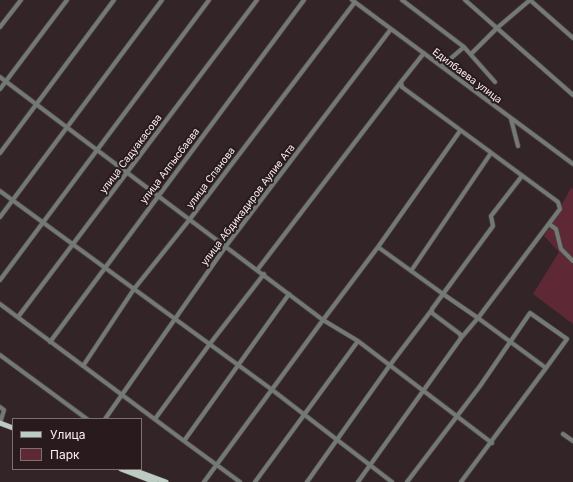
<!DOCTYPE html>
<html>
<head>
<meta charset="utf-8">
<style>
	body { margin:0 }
	#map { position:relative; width:573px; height:482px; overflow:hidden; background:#332427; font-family:Inter,sans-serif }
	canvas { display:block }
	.legend { position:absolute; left:12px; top:418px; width:130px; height:52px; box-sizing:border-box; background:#291b1d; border:1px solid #7d7072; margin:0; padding:5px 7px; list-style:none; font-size:12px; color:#fbf0f1 }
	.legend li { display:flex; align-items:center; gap:8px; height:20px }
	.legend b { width:20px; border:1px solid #7d7072 }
</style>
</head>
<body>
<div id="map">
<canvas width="573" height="482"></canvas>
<ul class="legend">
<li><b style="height:5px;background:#bdccc2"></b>Улица</li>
<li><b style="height:11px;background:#5e2835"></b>Парк</li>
</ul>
</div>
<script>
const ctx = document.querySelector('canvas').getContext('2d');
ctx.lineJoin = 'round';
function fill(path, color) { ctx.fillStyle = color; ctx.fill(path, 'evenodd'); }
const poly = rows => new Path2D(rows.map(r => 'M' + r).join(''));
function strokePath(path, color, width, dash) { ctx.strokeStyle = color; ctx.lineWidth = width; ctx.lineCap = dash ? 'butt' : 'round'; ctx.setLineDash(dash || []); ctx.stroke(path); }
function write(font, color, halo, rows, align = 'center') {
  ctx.font = font + ' Inter,sans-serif'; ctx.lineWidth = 4; ctx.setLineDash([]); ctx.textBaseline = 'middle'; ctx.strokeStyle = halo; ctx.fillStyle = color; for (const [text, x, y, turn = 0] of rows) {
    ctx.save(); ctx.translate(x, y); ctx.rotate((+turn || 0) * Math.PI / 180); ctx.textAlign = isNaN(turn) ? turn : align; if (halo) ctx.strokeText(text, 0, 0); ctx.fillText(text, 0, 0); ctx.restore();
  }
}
fill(poly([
	[571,188,573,189,573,324,533,294,559,252,544,236]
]), '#5e2835');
const minor = poly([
	[352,0,573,164],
	[402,0,464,47,495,82],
	[465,0,573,95],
	[530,0,573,38],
	[0,27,21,0],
	[471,54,497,28,530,0],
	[442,66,464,47],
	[0,77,323,320,378,247,460,131],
	[0,89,67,0],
	[511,119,518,146],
	[0,153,114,0],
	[0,191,271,389,392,482],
	[0,217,162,0],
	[549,224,556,229,561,249,573,261],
	[378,247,443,294,493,226,491,216,522,176],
	[258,269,401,82],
	[411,271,491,153],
	[0,280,209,0],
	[0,304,184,441],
	[18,317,257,0],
	[50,342,304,0],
	[0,355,87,419],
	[83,366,134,289,190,219,355,2],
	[0,407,4,410,1,420],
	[105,419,226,246,391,29],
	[155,419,209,345,264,274],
	[563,434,573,441],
	[204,482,323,320,358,341,492,443],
	[240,482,184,441,289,294],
	[255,482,358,341],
	[307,482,390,365,431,311],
	[358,482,461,338,460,334,432,313,432,309,443,294,478,318,560,209,558,202,402,87,401,82,424,53],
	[407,482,480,386,530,313,567,339,546,368],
	[461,482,546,368,478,318,461,338]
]);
const major = poly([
	[0,423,13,428],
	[121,469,155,482],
	[131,469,166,482]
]);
strokePath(minor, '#4f4143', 5.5);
strokePath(major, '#4f4143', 6);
strokePath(minor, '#737a75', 4);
strokePath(major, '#bdccc2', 5);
write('10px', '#fbf0f1', '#291b1d', [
	["Едилбаева улица",467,76,37],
	["улица Садуакасова",131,154,-53],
	["улица Алпысбаева",170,166,-53],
	["улица Спанова",211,178,-53],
	["улица Абдикадиров Аулие Ата",248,205,-53]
]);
</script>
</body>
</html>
